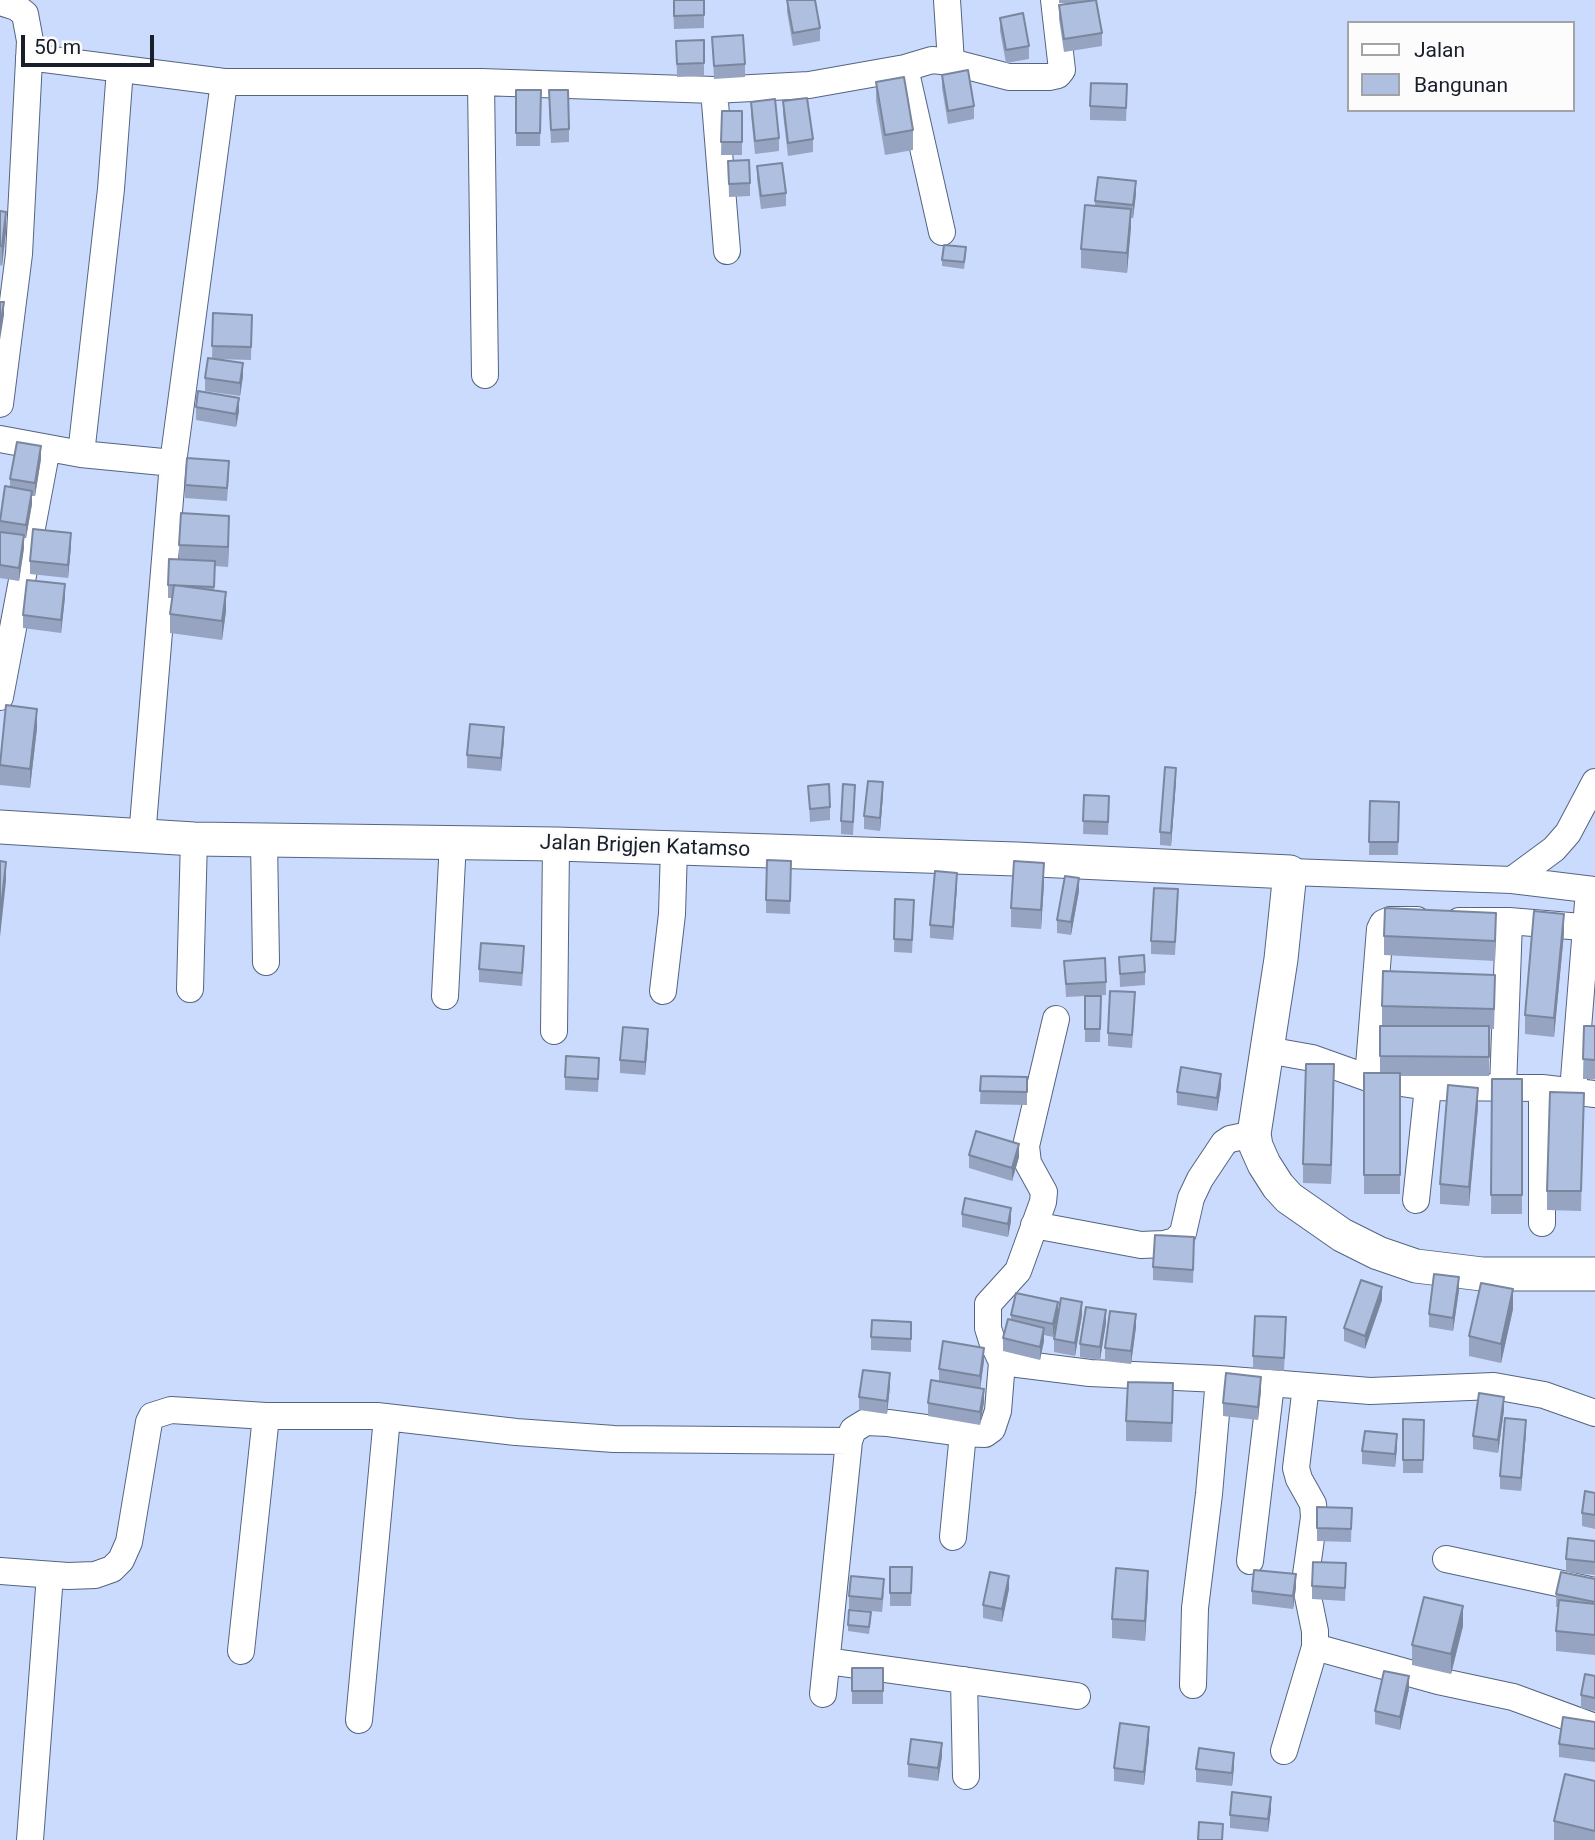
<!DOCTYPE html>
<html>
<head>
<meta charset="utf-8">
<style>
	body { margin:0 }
	#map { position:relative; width:1595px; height:1840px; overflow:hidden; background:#cadbfd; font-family:Roboto,sans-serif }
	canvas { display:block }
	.legend { position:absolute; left:1347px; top:21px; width:228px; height:91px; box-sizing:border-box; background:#fcfcfc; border:2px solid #a1a3a8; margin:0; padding:9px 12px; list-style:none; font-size:21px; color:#181e2a }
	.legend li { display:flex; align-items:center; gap:14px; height:35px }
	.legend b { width:35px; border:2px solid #a1a3a8 }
	.scale { position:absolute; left:21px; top:35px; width:133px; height:32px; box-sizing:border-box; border:4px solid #181e2a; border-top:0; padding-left:9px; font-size:21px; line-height:24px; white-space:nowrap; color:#181e2a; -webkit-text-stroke:5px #fcfcfc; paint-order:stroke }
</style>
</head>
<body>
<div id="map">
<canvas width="1595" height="1840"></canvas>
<ul class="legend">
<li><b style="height:9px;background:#fff"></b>Jalan</li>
<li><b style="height:19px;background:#afbfe0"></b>Bangunan</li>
</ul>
<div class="scale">50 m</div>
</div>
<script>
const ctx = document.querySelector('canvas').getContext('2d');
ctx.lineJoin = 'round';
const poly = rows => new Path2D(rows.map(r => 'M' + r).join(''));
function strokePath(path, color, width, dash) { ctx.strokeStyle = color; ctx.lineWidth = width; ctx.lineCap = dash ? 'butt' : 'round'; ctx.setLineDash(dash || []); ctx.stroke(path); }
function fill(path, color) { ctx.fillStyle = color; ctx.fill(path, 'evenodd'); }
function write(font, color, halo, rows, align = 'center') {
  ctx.font = font + ' Roboto,sans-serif'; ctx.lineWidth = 5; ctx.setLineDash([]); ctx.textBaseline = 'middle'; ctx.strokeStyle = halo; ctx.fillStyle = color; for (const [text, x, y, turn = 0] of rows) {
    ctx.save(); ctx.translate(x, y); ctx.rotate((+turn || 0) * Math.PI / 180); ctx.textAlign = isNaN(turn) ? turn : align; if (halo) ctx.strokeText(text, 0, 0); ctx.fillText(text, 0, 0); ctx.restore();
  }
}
const minor = poly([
	[947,0,951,62],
	[0,2,16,7,25,14,30,41,19,254,0,404],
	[29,57,224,82],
	[905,68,942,232],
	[481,82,485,375],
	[714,90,727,251],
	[0,439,81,454,173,463],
	[81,454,111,189,120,69],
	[0,697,47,448],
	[142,837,173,463,224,82,481,82,714,90,809,85,905,68,932,60,951,62,1009,77,1049,77,1058,75,1062,70,1054,0],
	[264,841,266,962],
	[1290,872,1512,880,1554,849,1568,833,1595,782],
	[1512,880,1595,890],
	[1459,921,1509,921,1595,928],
	[190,989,194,839],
	[663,991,672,914,674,848],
	[445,996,453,841],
	[1056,1019,1026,1146,1028,1163,1044,1192,1043,1202,1018,1271,988,1304,988,1328,992,1341,1002,1362,1090,1373,1219,1379,1370,1391,1494,1386,1544,1395,1595,1413],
	[554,1031,556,844],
	[1267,1050,1312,1058,1368,1078,1428,1087,1542,1088,1595,1094],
	[1368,1078,1380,929,1383,923,1390,920,1417,920],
	[1503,1088,1509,921],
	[1542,1088,1542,1223],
	[1573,1091,1589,890],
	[1416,1200,1428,1087],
	[1034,1225,1141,1245,1164,1244,1175,1241,1183,1233,1191,1198,1200,1179,1224,1143,1230,1139,1254,1134],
	[1306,1386,1296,1468,1299,1479,1313,1504,1314,1517,1305,1582,1315,1631,1315,1647,1438,1681,1513,1697,1595,1727],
	[953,1537,963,1433,985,1434,992,1429,998,1411,1002,1362],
	[1446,1559,1595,1591],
	[1250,1561,1271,1384],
	[0,1571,68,1576,95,1575,112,1569,121,1560,129,1542,149,1422,152,1416,171,1410,266,1416,377,1416,516,1432,614,1439,849,1441],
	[241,1651,266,1416],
	[827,1661,1077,1696],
	[964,1680,966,1776],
	[1193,1685,1195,1608,1209,1494,1219,1379],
	[823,1694,849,1441,853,1430,866,1422,888,1423,963,1433],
	[359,1720,387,1417],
	[1284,1751,1315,1647],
	[30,1840,50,1575]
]);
const major = poly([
	[0,827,194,839,556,844,1016,859,1290,872,1281,959,1254,1134,1256,1146,1264,1164,1278,1186,1289,1198,1342,1235,1378,1253,1416,1266,1482,1274,1595,1274]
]);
strokePath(minor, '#556481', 28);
strokePath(major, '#556481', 35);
strokePath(minor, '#fff', 26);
strokePath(major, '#fff', 33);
fill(poly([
	[673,0,704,0,704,28,674,29],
	[787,0,820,28,820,41,793,46,787,12],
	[1059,0,1096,0,1102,33,1102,46,1064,52,1059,19,1059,5,1074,3,1059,3],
	[1000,18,1029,46,1029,59,1006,63,1000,31],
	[712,37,745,64,745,77,714,79],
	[704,40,704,76,677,77,676,41],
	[942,75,974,106,974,119,948,124,942,88],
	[876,82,913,130,913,150,885,155,876,101],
	[516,90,541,90,540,146,516,146],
	[1127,97,1126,121,1090,120,1090,106],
	[783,101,813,139,813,152,788,156,783,114],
	[751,102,779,138,779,151,755,154,751,115],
	[549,103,569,129,569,142,551,143],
	[722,111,742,111,742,155,721,155],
	[728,161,750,183,750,196,729,197],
	[757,166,786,193,786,206,761,209,757,179],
	[1136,194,1133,218,1131,218,1127,273,1081,268,1081,249,1095,206,1095,201],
	[0,211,6,231,2,266,0,265],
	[966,254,964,269,942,266,942,260],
	[213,313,252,315,251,360,215,359,243,376,240,396,205,391,205,378,212,359],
	[196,407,239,411,236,427,196,420],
	[41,459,35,496,32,496,32,504,26,538,24,538,24,548,19,581,0,578,0,516,10,487,10,479],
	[229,474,227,501,185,498,185,485],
	[229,535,228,567,215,566,214,590,226,611,222,640,170,633,170,614,172,598,168,598,168,585,179,560,179,545],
	[71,546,68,578,30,574,30,561],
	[65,597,61,633,23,628,23,615],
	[37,728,30,788,0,785,0,762],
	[504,740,501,771,467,768,467,755],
	[1176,781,1171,846,1160,845,1160,832],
	[808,786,830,807,830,820,810,822],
	[883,795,880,831,864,829,864,816],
	[1084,795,1109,810,1108,835,1083,834],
	[855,798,853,835,841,834,841,821],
	[1370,801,1399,802,1398,855,1369,855],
	[791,861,790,914,766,913,766,900],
	[1044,883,1041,929,1011,927,1011,908],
	[957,886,953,940,930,938,930,925],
	[1079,891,1071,935,1057,933,1057,920],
	[895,899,914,913,912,953,894,952],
	[1178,902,1175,955,1151,954,1151,941],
	[1496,933,1495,961,1384,955,1384,936],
	[1564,933,1554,1037,1525,1034,1525,1015],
	[1119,957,1145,972,1145,985,1120,987],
	[524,959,522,986,479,982,479,969],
	[1064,961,1106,982,1106,995,1085,996,1101,996,1100,1042,1085,1042,1085,996,1066,997],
	[1495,995,1494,1029,1489,1029,1489,1076,1400,1076,1400,1194,1364,1194,1364,1073,1380,1073,1380,1026,1399,1026,1382,1025,1382,1006],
	[1135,1005,1132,1048,1108,1046,1108,1033],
	[1584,1026,1595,1026,1595,1079,1583,1079],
	[648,1042,645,1075,620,1073,620,1060],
	[599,1071,598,1092,565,1090,565,1077],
	[981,1076,1027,1077,1027,1105,980,1104],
	[1492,1079,1522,1079,1522,1214,1491,1214],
	[1334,1084,1331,1184,1303,1183,1303,1164],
	[1221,1087,1217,1111,1177,1105,1177,1092],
	[1584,1093,1581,1211,1547,1210,1547,1191],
	[1478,1107,1469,1206,1440,1204,1440,1184],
	[969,1155,1019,1157,1012,1181,969,1168],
	[962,1214,1011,1221,1008,1237,962,1227],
	[1194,1250,1193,1283,1153,1280,1153,1267],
	[1459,1290,1453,1331,1429,1327,1429,1314],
	[1382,1300,1365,1349,1344,1341,1344,1328],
	[1513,1309,1501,1363,1469,1356,1469,1336],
	[1011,1315,1082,1315,1075,1356,1054,1352,1054,1339,1057,1319,1053,1337,1044,1335,1044,1341,1040,1360,1003,1351,1003,1338,1011,1320],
	[1106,1323,1100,1360,1080,1357,1080,1344],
	[1136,1327,1131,1364,1105,1361,1105,1348],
	[1286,1330,1284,1371,1253,1369,1253,1356],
	[911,1335,911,1352,871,1350,871,1337],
	[984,1361,980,1389,984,1402,980,1425,928,1416,928,1403,939,1381,939,1369],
	[890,1386,887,1414,859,1410,859,1397],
	[1261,1390,1258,1420,1223,1416,1223,1403],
	[1173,1403,1172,1442,1126,1441,1126,1421],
	[1504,1410,1498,1453,1473,1449,1473,1436],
	[1403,1419,1424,1420,1423,1473,1403,1473],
	[1526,1433,1521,1491,1500,1489,1500,1476],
	[1397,1447,1395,1467,1362,1464,1362,1451],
	[1595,1493,1595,1529,1582,1526,1582,1513],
	[1317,1507,1352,1508,1351,1542,1317,1541],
	[1595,1541,1595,1575,1566,1572,1566,1559],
	[890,1567,912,1567,911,1606,890,1606],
	[1346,1576,1345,1601,1312,1599,1312,1586],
	[1595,1579,1595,1655,1556,1651,1556,1631,1558,1607,1556,1607,1556,1594],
	[1296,1587,1293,1609,1252,1604,1252,1591],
	[1009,1589,1002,1622,983,1618,983,1605],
	[1148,1590,1145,1641,1112,1638,1112,1619],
	[884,1592,882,1612,849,1609,849,1596],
	[871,1618,869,1634,848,1631,848,1625],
	[1463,1626,1451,1674,1412,1665,1412,1645],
	[852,1668,883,1668,883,1704,852,1704],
	[1595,1676,1595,1711,1581,1708,1581,1695],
	[1409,1689,1400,1730,1375,1724,1375,1711],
	[1595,1722,1595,1762,1559,1757,1559,1744],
	[1149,1740,1144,1785,1114,1781,1114,1768],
	[942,1756,938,1781,908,1777,908,1764],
	[1234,1766,1232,1786,1196,1782,1196,1769],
	[1595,1781,1595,1840,1554,1840,1554,1821],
	[1271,1810,1268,1832,1230,1828,1230,1815]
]), '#96a4c1');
fill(poly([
	[1136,181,1136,194,1133,218,1133,205],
	[1131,209,1131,228,1127,273,1127,253],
	[6,212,6,231,2,266,2,246],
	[4,302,4,315,0,340,0,327],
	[243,363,243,376,240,396,240,383],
	[239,398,239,411,236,427,236,414],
	[41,446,41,459,35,496,35,483],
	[32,491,32,504,26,538,26,525],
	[229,516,229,535,228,567,228,547],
	[71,533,71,546,68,578,68,565],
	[24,535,24,548,19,581,19,568],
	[65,584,65,597,61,633,61,620],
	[226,592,226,611,222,640,222,621],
	[37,709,37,728,30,788,30,769],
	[504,727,504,740,501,771,501,758],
	[1176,768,1176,781,1171,846,1171,833],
	[883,782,883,795,880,831,880,818],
	[6,862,6,881,0,937,0,917],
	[1044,863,1044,883,1041,929,1041,910],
	[957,873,957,886,953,940,953,927],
	[1079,878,1079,891,1071,935,1071,922],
	[1496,913,1496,933,1495,961,1495,941],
	[1564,914,1564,933,1554,1037,1554,1018],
	[648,1029,648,1042,645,1075,645,1062],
	[1334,1064,1334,1084,1331,1184,1331,1165],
	[1221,1074,1221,1087,1217,1111,1217,1098],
	[1478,1088,1478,1107,1469,1206,1469,1187],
	[1019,1144,1019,1157,1012,1181,1012,1168],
	[1011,1208,1011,1221,1008,1237,1008,1224],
	[1459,1277,1459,1290,1453,1331,1453,1318],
	[1382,1287,1382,1300,1365,1349,1365,1336],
	[1513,1289,1513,1309,1501,1363,1501,1344],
	[1058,1302,1058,1315,1053,1337,1053,1324],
	[1082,1302,1082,1315,1075,1356,1075,1343],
	[1106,1310,1106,1323,1100,1360,1100,1347],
	[1136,1314,1136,1327,1131,1364,1131,1351],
	[1044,1328,1044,1341,1040,1360,1040,1347],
	[984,1348,984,1361,980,1389,980,1376],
	[890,1373,890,1386,887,1414,887,1401],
	[1261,1377,1261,1390,1258,1420,1258,1407],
	[984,1389,984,1402,980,1425,980,1412],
	[1504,1397,1504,1410,1498,1453,1498,1440],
	[1526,1420,1526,1433,1521,1491,1521,1478],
	[1397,1434,1397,1447,1395,1467,1395,1454],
	[1148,1571,1148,1590,1145,1641,1145,1621],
	[1296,1574,1296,1587,1293,1609,1293,1596],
	[1009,1576,1009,1589,1002,1622,1002,1609],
	[1463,1606,1463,1626,1451,1674,1451,1654],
	[1409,1676,1409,1689,1400,1730,1400,1717],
	[1149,1727,1149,1740,1144,1785,1144,1772],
	[942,1743,942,1756,938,1781,938,1768],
	[1234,1753,1234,1766,1232,1786,1232,1773],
	[1271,1797,1271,1810,1268,1832,1268,1819]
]), '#7a869d');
const building = poly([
	[674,0,704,0,704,15,674,16,674,0],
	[787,0,815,0,820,28,793,33,787,0],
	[1096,0,1102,33,1064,39,1059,5,1096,0],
	[1023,13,1029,46,1006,50,1000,18,1023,13],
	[743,35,745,64,714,66,712,37,743,35],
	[704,40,704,63,677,64,676,41,704,40],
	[968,70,974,106,948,111,942,75,968,70],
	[904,77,913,130,885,135,876,82,904,77],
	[1091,83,1127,84,1126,108,1090,106,1091,83],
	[516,90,541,90,540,133,516,133,516,90],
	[549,90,568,90,569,129,551,130,549,90],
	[807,98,813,139,788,143,783,101,807,98],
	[775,99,779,138,755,141,751,102,775,99],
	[722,111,742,111,742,142,721,142,722,111],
	[749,160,750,183,729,184,728,161,749,160],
	[782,163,786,193,761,196,757,166,782,163],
	[1098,177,1136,181,1133,205,1095,201,1098,177],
	[1085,205,1131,209,1127,253,1081,249,1085,205],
	[0,211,6,212,2,246,0,246,0,211],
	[944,245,966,247,964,262,942,260,944,245],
	[0,302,4,302,0,327,0,302],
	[213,313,252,315,251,347,212,346,213,313],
	[208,358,243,363,240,383,205,378,208,358],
	[198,391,239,398,236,414,196,407,198,391],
	[17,442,41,446,35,483,10,479,17,442],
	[187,458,229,461,227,488,185,485,187,458],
	[5,486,32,491,26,525,0,521,5,486],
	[181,513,229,516,228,547,179,545,181,513],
	[33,529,71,533,68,565,30,561,33,529],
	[0,532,24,535,19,568,0,565,0,532],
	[169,559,215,561,214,587,168,585,169,559],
	[27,580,65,584,61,620,23,615,27,580],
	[174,585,226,592,222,621,170,614,174,585],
	[6,705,37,709,30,769,0,765,6,705],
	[470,724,504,727,501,758,467,755,470,724],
	[1165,767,1176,768,1171,833,1160,832,1165,767],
	[868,781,883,782,880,818,864,816,868,781],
	[829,784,830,807,810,809,808,786,829,784],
	[843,784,855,785,853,822,841,821,843,784],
	[1084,795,1109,796,1108,822,1083,821,1084,795],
	[1370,801,1399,802,1398,842,1369,842,1370,801],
	[767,860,791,861,790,901,766,900,767,860],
	[0,861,6,862,0,917,0,861],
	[1014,861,1044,863,1041,910,1011,908,1014,861],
	[935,871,957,873,953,927,930,925,935,871],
	[1065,876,1079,878,1071,922,1057,920,1065,876],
	[1154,888,1178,889,1175,942,1151,941,1154,888],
	[895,899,914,900,912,940,894,939,895,899],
	[1385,908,1496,913,1495,941,1384,936,1385,908],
	[1534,911,1564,914,1554,1018,1525,1015,1534,911],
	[481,943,524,946,522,973,479,969,481,943],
	[1144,955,1145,972,1120,974,1119,957,1144,955],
	[1105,958,1106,982,1066,984,1064,961,1105,958],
	[1383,971,1495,975,1494,1009,1382,1006,1383,971],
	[1110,991,1135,992,1132,1035,1108,1033,1110,991],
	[1085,996,1101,996,1100,1029,1085,1029,1085,996],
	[1380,1026,1489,1026,1489,1057,1380,1056,1380,1026],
	[1584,1026,1595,1026,1595,1060,1583,1059,1584,1026],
	[623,1027,648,1029,645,1062,620,1060,623,1027],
	[566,1056,599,1058,598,1079,565,1077,566,1056],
	[1306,1064,1334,1064,1331,1165,1303,1164,1306,1064],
	[1181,1067,1221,1074,1217,1098,1177,1092,1181,1067],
	[1364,1073,1400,1073,1400,1175,1364,1175,1364,1073],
	[981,1076,1027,1077,1027,1092,980,1091,981,1076],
	[1492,1079,1522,1079,1522,1195,1491,1195,1492,1079],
	[1448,1085,1478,1088,1469,1187,1440,1184,1448,1085],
	[1550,1092,1584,1093,1581,1191,1547,1191,1550,1092],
	[976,1131,1019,1144,1012,1168,969,1155,976,1131],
	[965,1198,1011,1208,1008,1224,962,1214,965,1198],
	[1155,1235,1194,1237,1193,1270,1153,1267,1155,1235],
	[1434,1274,1459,1277,1453,1318,1429,1314,1434,1274],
	[1361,1280,1382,1287,1365,1336,1344,1328,1361,1280],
	[1481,1283,1513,1289,1501,1344,1469,1336,1481,1283],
	[1016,1293,1058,1302,1053,1324,1011,1315,1016,1293],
	[1061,1298,1082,1302,1075,1343,1054,1339,1061,1298],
	[1086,1307,1106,1310,1100,1347,1080,1344,1086,1307],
	[1110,1311,1136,1314,1131,1351,1105,1348,1110,1311],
	[1255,1316,1286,1317,1284,1358,1253,1356,1255,1316],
	[1008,1319,1044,1328,1040,1347,1003,1338,1008,1319],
	[872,1320,911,1322,911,1339,871,1337,872,1320],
	[943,1341,984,1348,980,1376,939,1369,943,1341],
	[863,1370,890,1373,887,1401,859,1397,863,1370],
	[1226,1373,1261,1377,1258,1407,1223,1403,1226,1373],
	[931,1380,984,1389,980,1412,928,1403,931,1380],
	[1128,1382,1173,1383,1172,1423,1126,1421,1128,1382],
	[1479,1393,1504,1397,1498,1440,1473,1436,1479,1393],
	[1505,1418,1526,1420,1521,1478,1500,1476,1505,1418],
	[1403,1419,1424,1420,1423,1460,1403,1460,1403,1419],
	[1365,1431,1397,1434,1395,1454,1362,1451,1365,1431],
	[1585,1491,1595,1493,1595,1515,1582,1513,1585,1491],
	[1317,1507,1352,1508,1351,1529,1317,1528,1317,1507],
	[1568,1538,1595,1541,1595,1562,1566,1559,1568,1538],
	[1313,1562,1346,1563,1345,1588,1312,1586,1313,1562],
	[890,1567,912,1567,911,1593,890,1593,890,1567],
	[1116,1568,1148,1571,1145,1621,1112,1619,1116,1568],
	[1254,1570,1296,1574,1293,1596,1252,1591,1254,1570],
	[990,1572,1009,1576,1002,1609,983,1605,990,1572],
	[1561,1572,1595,1579,1595,1602,1556,1594,1561,1572],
	[851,1576,884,1579,882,1599,849,1596,851,1576],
	[1424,1597,1463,1606,1451,1654,1412,1645,1424,1597],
	[1559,1600,1595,1604,1595,1635,1556,1631,1559,1600],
	[849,1610,871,1612,869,1627,848,1625,849,1610],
	[852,1668,883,1668,883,1691,852,1691,852,1668],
	[1384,1671,1409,1676,1400,1717,1375,1711,1384,1671],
	[1585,1674,1595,1676,1595,1698,1581,1695,1585,1674],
	[1563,1717,1595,1722,1595,1749,1559,1744,1563,1717],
	[1120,1723,1149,1727,1144,1772,1114,1768,1120,1723],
	[911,1739,942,1743,938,1768,908,1764,911,1739],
	[1199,1748,1234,1753,1232,1773,1196,1769,1199,1748],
	[1565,1774,1595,1781,1595,1831,1554,1821,1565,1774],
	[1232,1792,1271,1797,1268,1819,1230,1815,1232,1792],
	[1199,1822,1223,1824,1222,1840,1198,1840,1199,1822]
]);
fill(building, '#afbfe0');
strokePath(building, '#7a869d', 2);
write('21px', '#181e2a', '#fcfcfc', [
	["Jalan Brigjen Katamso",645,847,2]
]);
</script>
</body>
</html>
